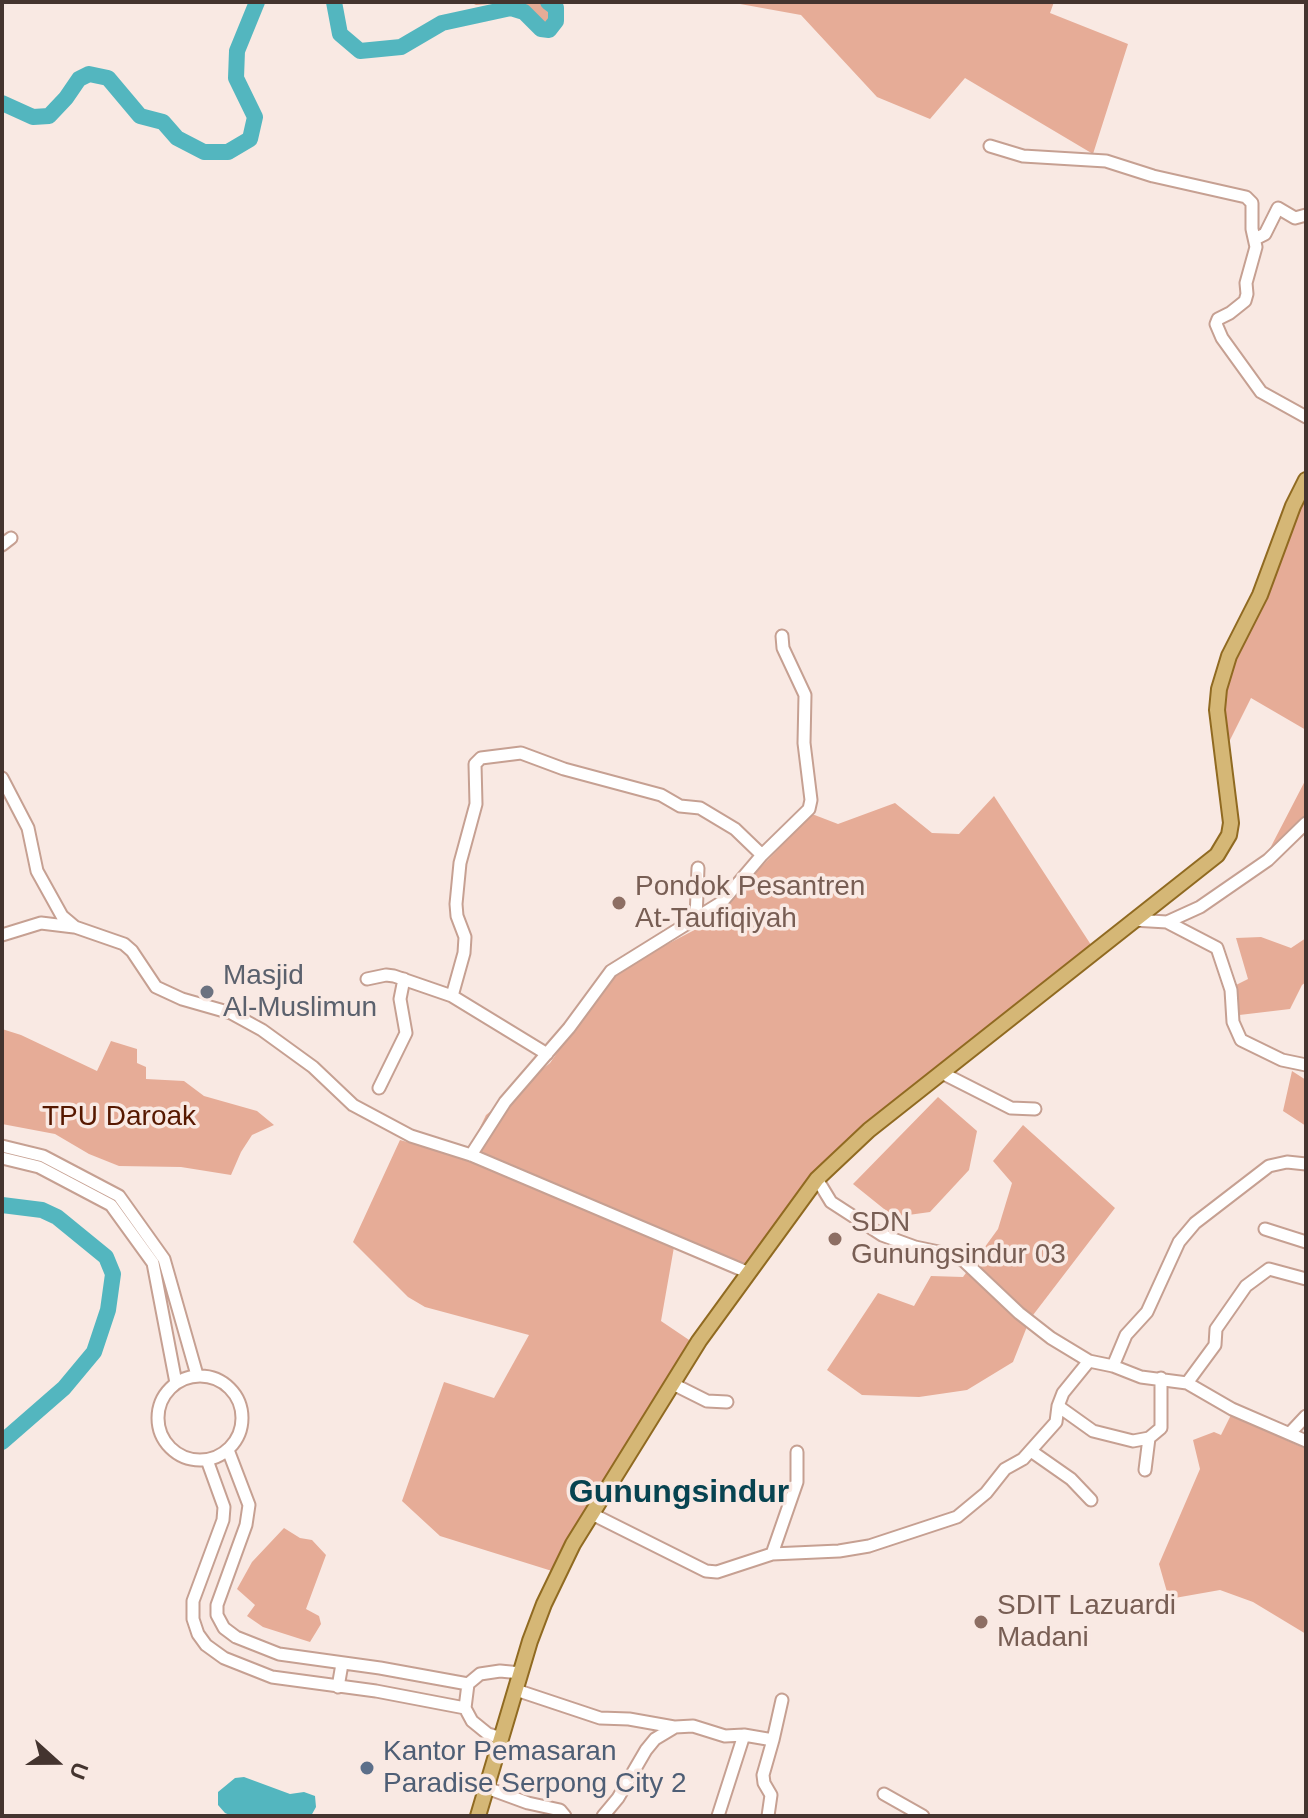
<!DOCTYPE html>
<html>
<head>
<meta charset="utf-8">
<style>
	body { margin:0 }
	#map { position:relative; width:1308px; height:1818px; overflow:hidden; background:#f9e9e3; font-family:Arial,sans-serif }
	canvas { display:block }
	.frame { position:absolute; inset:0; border:4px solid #44342f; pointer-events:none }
	.north { position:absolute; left:16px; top:1722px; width:80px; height:80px; -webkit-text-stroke:6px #f9e9e3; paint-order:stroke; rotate:111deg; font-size:22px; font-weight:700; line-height:32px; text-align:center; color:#44342f }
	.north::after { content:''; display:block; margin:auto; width:28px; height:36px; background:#44342f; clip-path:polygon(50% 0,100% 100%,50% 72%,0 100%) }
</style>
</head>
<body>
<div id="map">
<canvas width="1308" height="1818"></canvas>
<div class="frame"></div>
<div class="north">U</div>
</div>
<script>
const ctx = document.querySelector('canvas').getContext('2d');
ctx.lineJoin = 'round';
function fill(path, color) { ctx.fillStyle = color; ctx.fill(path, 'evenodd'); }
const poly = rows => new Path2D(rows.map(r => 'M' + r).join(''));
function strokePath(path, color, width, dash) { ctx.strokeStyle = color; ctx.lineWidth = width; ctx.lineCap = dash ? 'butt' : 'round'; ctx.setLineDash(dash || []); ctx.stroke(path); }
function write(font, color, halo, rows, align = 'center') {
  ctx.font = font + ' Arial,sans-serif'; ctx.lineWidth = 7; ctx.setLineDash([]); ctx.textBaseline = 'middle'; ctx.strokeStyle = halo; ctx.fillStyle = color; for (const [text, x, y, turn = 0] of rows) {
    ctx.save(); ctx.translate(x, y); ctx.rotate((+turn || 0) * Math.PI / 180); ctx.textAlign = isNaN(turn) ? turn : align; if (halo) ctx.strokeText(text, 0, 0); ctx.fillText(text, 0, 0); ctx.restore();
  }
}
fill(poly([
	[470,2,549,2,557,9,553,21,543,25,506,3,476,5],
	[729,2,1054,2,1050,13,1128,44,1093,154,965,78,930,119,877,97,801,15],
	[1306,485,1306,730,1251,698,1215,770,1214,712],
	[1306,779,1306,822,1264,860],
	[994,796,1095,951,823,1173,746,1277,674,1247,661,1321,698,1346,552,1571,440,1536,402,1501,444,1382,494,1398,529,1335,425,1307,408,1297,353,1242,400,1140,465,1158,486,1115,550,1063,612,973,706,924,812,814,838,824,895,803,932,833,959,834],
	[1261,937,1291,948,1306,938,1306,982,1302,985,1290,1009,1231,1016,1232,987,1248,979,1236,938],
	[2,1029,21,1035,97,1071,111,1041,137,1049,137,1063,146,1067,146,1079,184,1081,204,1096,257,1111,274,1125,252,1135,241,1152,231,1175,181,1167,119,1166,89,1154,55,1134,2,1124],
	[1292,1071,1306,1080,1306,1126,1283,1111],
	[938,1097,977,1131,969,1170,930,1212,894,1217,853,1184],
	[1023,1125,1115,1208,1030,1319,1013,1362,967,1390,919,1397,862,1395,827,1370,878,1293,914,1306,931,1276,963,1277,998,1229,1012,1183,993,1161],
	[1231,1415,1306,1449,1306,1634,1253,1602,1220,1590,1169,1599,1159,1564,1200,1469,1193,1440,1214,1432,1221,1435],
	[284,1528,300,1538,312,1540,326,1555,306,1609,319,1616,321,1624,310,1642,263,1627,247,1616,255,1605,237,1589,252,1562]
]), '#e6ac97');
fill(poly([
	[244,1777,290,1794,304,1792,315,1796,316,1807,311,1816,232,1816,225,1813,218,1805,218,1792,235,1778]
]), '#53b6bf');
strokePath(poly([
	[334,2,340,34,360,51,401,47,442,23,511,8,524,12,541,29,549,30,556,21,556,8,548,2],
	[2,103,33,117,49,116,66,98,79,79,89,74,108,78,140,116,163,122,177,138,204,152,228,152,250,139,255,117,236,78,237,51,257,2],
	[2,1205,42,1210,57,1217,106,1257,113,1274,108,1310,94,1352,64,1388,2,1442]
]), '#53b6bf', 16);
const minor = poly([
	[990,146,1023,156,1106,161,1153,176,1246,197,1252,203,1252,229,1256,247,1246,283,1247,294,1245,301,1230,313,1218,319,1216,324,1222,338,1261,392,1306,417],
	[1255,239,1265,234,1278,208,1295,218,1306,215],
	[2,545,11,538],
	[2,778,28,828,37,871,62,916,75,927,124,944,132,951,156,987,182,999,231,1013,262,1030,313,1067,353,1105,411,1136,471,1155,747,1272],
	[696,919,698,868],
	[1133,920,1167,922,1200,907,1268,860,1306,823],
	[1167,922,1217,948,1231,990,1233,1022,1241,1040,1282,1060,1306,1065],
	[2,935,41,923,74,927],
	[367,979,386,975,394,976,452,996,547,1054],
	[452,996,464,953,465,937,457,916,456,904,460,863,476,804,475,764,481,758,521,753,564,769,661,795,680,806,700,808,735,829,762,855],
	[942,1073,1011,1108,1035,1109],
	[379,1088,406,1033,400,999,404,979],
	[2,1146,43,1156,119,1196,164,1259,197,1375],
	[471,1155,505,1102,569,1028,611,971,722,902,762,855,809,809,811,800,804,743,805,695,783,648,782,636],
	[2,1158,39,1167,111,1205,153,1263,176,1383],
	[817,1179,831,1202,882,1235,915,1247,953,1255,964,1261,1019,1313,1051,1338,1089,1361,1113,1366,1141,1377,1187,1383,1232,1409,1306,1441],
	[1265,1229,1306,1242],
	[1113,1366,1126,1335,1147,1312,1179,1242,1195,1223,1269,1166,1287,1162,1306,1164],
	'158 1418a42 42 0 1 1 84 0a42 42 0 1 1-84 0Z',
	[1187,1383,1215,1345,1216,1329,1246,1286,1269,1269,1306,1279],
	[673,1384,707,1401,727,1402],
	[1058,1406,1093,1431,1133,1441,1149,1438,1161,1428,1161,1378],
	[1290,1433,1306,1416],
	[228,1450,249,1505,246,1525,217,1605,217,1615,224,1628,236,1637,279,1654,380,1668,468,1684,480,1674,500,1671,521,1673],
	[1031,1451,1071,1479,1091,1500],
	[207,1460,224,1507,223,1520,193,1601,193,1619,198,1634,206,1645,224,1658,272,1677,376,1691,465,1708,472,1721,488,1734,502,1738],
	[1145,1470,1149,1438],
	[592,1514,706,1571,717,1572,772,1554,839,1551,869,1546,957,1517,986,1493,1005,1469,1023,1459,1056,1422,1058,1406,1063,1393,1089,1361],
	[772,1554,797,1482,797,1452],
	[338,1687,342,1664],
	[516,1690,600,1718,629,1719,674,1727],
	[465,1708,468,1684],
	[487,1788,528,1803,560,1810,565,1816],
	[884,1794,923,1816],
	[603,1816,618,1798,646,1750,655,1739,675,1727,693,1726,725,1736,744,1735],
	[718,1816,744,1735,773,1740,782,1700],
	[768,1816,771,1795,764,1783,763,1775,773,1740]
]);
const major = poly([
	[478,1816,530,1641,544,1604,573,1544,699,1341,817,1179,869,1130,1217,855,1229,835,1231,823,1217,710,1219,689,1229,656,1260,595,1293,506,1306,480]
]);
strokePath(minor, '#c6a092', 15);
strokePath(major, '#906a21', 18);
strokePath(minor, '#fff', 11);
strokePath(major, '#d5b776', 14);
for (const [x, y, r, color] of [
	[619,903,8,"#8d6e63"],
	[207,992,8,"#6b7280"],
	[835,1239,8,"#8d6e63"],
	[981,1622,8,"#8d6e63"],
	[367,1768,8,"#5c6f8a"]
]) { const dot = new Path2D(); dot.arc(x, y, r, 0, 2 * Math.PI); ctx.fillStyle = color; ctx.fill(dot); strokePath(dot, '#f9e9e3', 3); }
write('28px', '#785e54', '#f9e9e3', [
	["Pondok Pesantren",635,887],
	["At-Taufiqiyah",635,919],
	["SDN",851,1223],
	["Gunungsindur 03",851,1255],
	["SDIT Lazuardi",997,1606],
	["Madani",997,1638]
], 'left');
write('28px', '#5b616d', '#f9e9e3', [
	["Masjid",223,976],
	["Al-Muslimun",223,1008]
], 'left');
write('28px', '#561800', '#f9e9e3', [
	["TPU Daroak",119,1117]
]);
write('28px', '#4e5e75', '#f9e9e3', [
	["Kantor Pemasaran",383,1752],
	["Paradise Serpong City 2",383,1784]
], 'left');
write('bold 32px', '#074350', '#f9e9e3', [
	["Gunungsindur",679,1493]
]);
</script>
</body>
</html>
